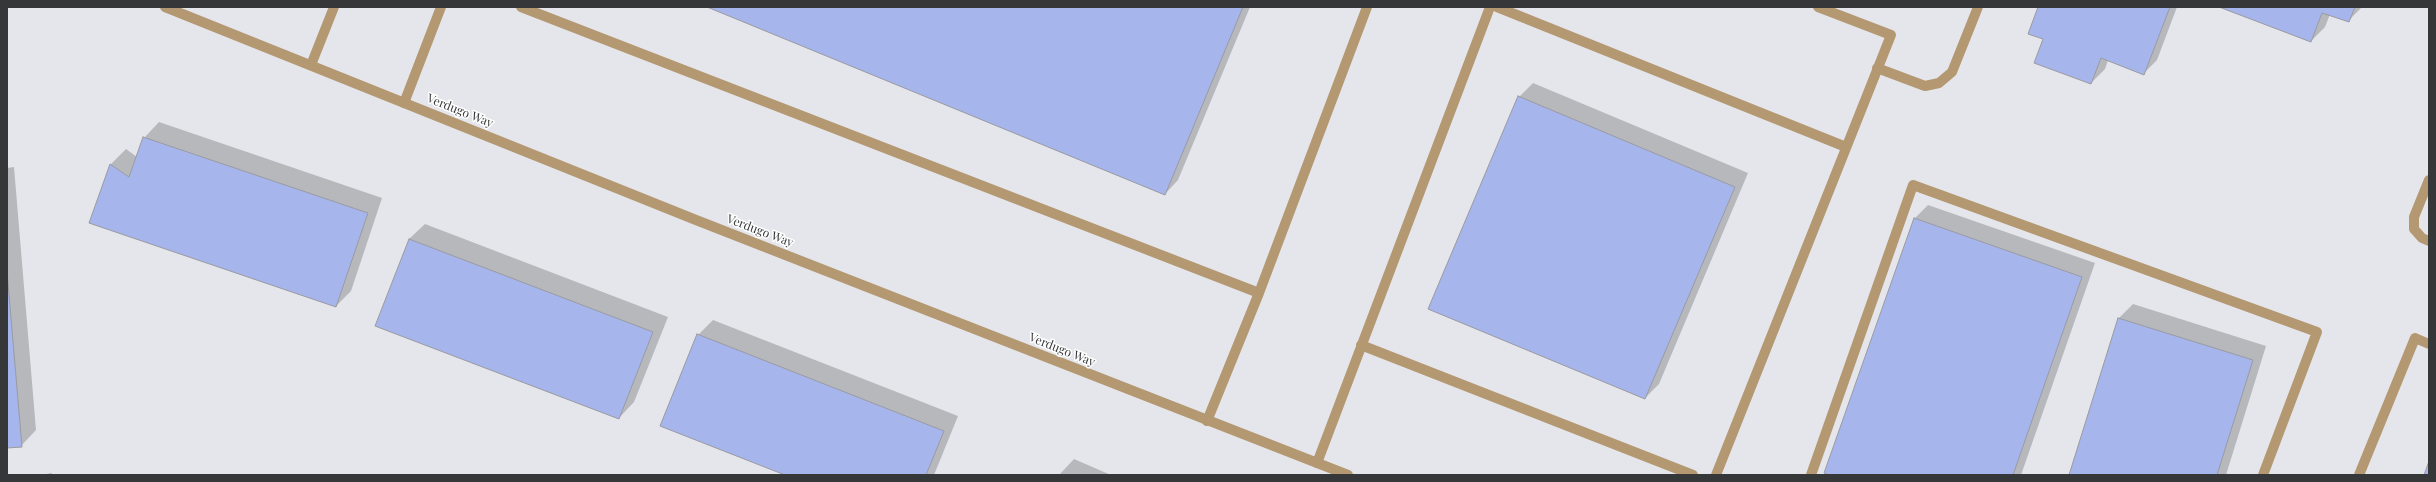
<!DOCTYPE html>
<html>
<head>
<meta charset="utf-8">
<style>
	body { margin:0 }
	#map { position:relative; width:2436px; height:482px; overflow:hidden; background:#e5e6ec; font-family:"Playfair Display",serif }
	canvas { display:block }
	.frame { position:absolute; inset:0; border:8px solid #363739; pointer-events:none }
</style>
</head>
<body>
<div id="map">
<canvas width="2436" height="482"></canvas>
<div class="frame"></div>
</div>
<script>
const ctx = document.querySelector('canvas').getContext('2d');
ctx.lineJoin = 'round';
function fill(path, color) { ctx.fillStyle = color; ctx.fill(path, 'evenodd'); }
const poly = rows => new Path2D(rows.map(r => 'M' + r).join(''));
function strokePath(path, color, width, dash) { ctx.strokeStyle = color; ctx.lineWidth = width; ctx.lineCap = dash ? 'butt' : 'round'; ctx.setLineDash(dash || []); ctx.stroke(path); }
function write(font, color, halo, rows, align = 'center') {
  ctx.font = font + ' "Playfair Display",serif'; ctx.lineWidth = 3; ctx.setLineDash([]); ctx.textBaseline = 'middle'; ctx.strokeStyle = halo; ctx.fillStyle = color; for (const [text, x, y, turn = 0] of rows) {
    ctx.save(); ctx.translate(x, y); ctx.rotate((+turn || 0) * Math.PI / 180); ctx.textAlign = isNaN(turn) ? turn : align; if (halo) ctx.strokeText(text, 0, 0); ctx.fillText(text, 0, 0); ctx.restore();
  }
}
fill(poly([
	[709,7,1250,7,1178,180,1165,194],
	[2039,7,2177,7,2157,60,2143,74,2108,60,2105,69,2091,83,2044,39],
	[2221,7,2362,7,2348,21,2330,14,2325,27,2311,41],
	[1533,83,1748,173,1659,384,1645,398,1519,97],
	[159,122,382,198,351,291,336,306,90,222,111,164,126,149,137,157,144,138],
	[14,167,36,430,21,446,7,447,7,168],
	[1928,205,2095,263,2021,475,1832,475,1914,219],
	[425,224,668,317,634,402,619,418,409,239],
	[2133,304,2266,346,2226,475,2070,475,2119,318],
	[713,320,958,416,934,475,788,475,698,335],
	[1074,459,1111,475,1059,475],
	[52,473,52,475,40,475]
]), '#0003');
const building = poly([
	[707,7,1243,7,1165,195,707,7],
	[2038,7,2170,7,2144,75,2101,58,2091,84,2034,63,2043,39,2028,34,2038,7],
	[2219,7,2355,7,2349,22,2322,13,2311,42,2219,7],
	[1518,96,1735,187,1645,399,1428,309,1518,96],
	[143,137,368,213,336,307,89,223,110,164,129,177,143,137],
	[1914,218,2082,277,2013,475,1829,475,1824,473,1914,218],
	[409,239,653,332,619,419,375,326,409,239],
	[7,271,22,447,7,448,7,271],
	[2118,318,2253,360,2217,475,2069,475,2118,318],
	[697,334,944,431,926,475,785,475,660,426,697,334],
	[2429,461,2429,475,2424,475,2429,461]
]);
fill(building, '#a6b5eb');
strokePath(building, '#999aa0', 1);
strokePath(poly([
	[521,7,1259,293],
	[1497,7,1846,147],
	[311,65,334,7],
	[1877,68,1925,86,1939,83,1952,72,1978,7],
	[404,103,441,7],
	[2429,180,2414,217,2414,229,2422,238,2429,241],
	[1361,345,1693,475],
	[1207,421,1259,293,1367,7],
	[1317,463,1490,7],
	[1716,475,1891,35,1818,7],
	[1811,475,1913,185,2317,332,2263,475],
	[2359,475,2415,338,2429,344]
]), '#b39871', 10);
strokePath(poly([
	[165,7,696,220,1348,475]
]), '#b39871', 10);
write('12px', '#363739', '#fff', [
	["Verdugo Way",460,111,22],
	["Verdugo Way",760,231,21],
	["Verdugo Way",1062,350,22]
]);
</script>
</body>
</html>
